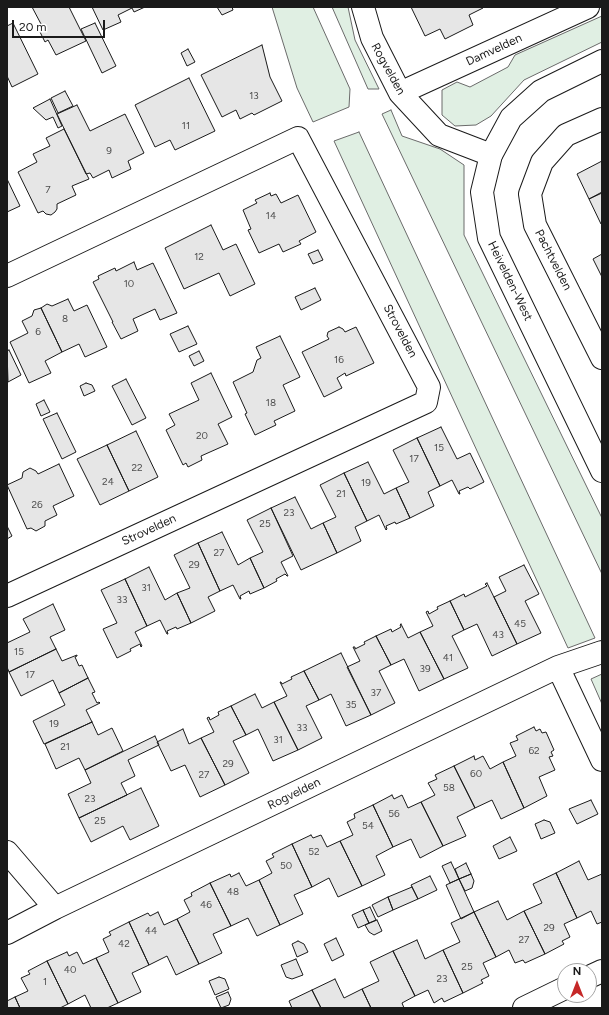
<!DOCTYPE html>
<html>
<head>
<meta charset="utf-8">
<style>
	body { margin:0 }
	#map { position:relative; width:609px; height:1015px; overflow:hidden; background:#fff; font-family:Figtree,sans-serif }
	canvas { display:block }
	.frame { position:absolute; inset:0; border:8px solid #1a1a1a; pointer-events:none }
	.north { position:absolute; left:557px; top:963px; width:40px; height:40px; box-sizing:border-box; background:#fff; border:1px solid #a3a3a3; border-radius:50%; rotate:0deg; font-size:11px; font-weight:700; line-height:16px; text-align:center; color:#1a1a1a }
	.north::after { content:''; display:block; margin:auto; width:14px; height:18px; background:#c62828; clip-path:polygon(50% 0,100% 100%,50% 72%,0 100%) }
	.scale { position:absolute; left:12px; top:20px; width:93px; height:18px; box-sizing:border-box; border:2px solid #1a1a1a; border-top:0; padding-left:5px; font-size:12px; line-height:14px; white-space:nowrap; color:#1a1a1a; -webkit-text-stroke:3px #fff; paint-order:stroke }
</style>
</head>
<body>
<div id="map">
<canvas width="609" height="1015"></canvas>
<div class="frame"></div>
<div class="north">N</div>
<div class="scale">20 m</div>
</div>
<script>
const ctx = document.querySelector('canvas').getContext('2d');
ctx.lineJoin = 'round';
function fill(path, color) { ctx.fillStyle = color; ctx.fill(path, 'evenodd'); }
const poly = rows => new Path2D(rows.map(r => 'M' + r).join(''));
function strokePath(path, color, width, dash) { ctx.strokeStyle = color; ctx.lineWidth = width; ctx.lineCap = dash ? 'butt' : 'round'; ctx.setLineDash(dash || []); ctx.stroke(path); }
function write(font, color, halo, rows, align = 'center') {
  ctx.font = font + ' Figtree,sans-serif'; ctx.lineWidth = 3; ctx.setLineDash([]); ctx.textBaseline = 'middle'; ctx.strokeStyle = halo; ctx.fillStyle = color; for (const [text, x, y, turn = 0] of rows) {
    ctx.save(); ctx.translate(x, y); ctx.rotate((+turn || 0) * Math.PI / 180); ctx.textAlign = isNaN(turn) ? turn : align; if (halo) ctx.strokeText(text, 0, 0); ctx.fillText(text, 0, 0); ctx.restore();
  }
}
const green = poly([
	[272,7,313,7,350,89,349,107,313,122,297,88,272,7],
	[332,7,348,7,355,40,379,89,368,89,332,7],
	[602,16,602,42,524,80,491,116,476,125,455,126,442,115,442,90,457,82,470,87,508,67,515,55,602,16],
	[391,110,402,136,440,149,464,165,464,235,602,518,602,574,382,114,391,110],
	[359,132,595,638,568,648,334,141,359,132],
	[602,674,602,704,591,679,602,674]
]);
fill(green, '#e0efe3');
strokePath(green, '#6a6a6a', 1);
const building = poly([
	[32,7,69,7,86,41,56,55,48,40,45,42,37,26,41,24,32,7],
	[92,7,145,7,134,12,132,8,118,15,121,22,103,30,92,7],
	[217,7,232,7,233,10,222,15,217,7],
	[411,7,483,7,483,8,469,15,473,25,445,39,440,29,425,36,411,7],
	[13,23,38,74,12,87,7,76,7,26,13,23],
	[95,23,116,66,102,73,81,29,95,23],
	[262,45,270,77,282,101,254,115,252,113,240,119,236,110,222,117,201,75,262,45],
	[188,49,195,62,187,66,181,53,188,49],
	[189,78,215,131,175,150,170,140,155,147,135,105,189,78],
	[65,91,73,106,58,113,51,98,65,91],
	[50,99,62,126,58,128,53,117,46,120,33,108,50,99],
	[77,105,90,131,125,114,144,153,128,161,131,169,112,178,109,170,93,178,90,173,86,174,57,114,77,105],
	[64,129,89,179,72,186,76,195,57,204,57,209,55,212,51,215,46,214,43,211,38,213,18,172,37,162,33,154,50,146,46,138,64,129],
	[602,161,602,192,589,199,577,174,602,161],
	[7,179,20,206,7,212,7,179],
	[270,193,271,196,276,194,281,203,298,195,316,232,299,241,301,244,283,252,279,244,259,253,248,230,251,229,243,210,257,203,255,200,270,193],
	[602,193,602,223,601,224,589,199,602,193],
	[211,225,223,250,236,244,255,284,230,296,219,273,184,289,165,248,211,225],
	[318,250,323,260,313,264,308,254,318,250],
	[602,254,602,277,593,259,602,254],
	[134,262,137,270,153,263,177,313,160,320,155,309,133,319,138,331,121,339,112,322,113,322,93,282,99,279,98,276,115,268,116,271,134,262],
	[315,288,321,300,301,310,295,297,315,288],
	[68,299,74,311,87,305,107,347,85,357,79,344,62,352,41,308,47,304,52,306,68,299],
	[41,308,62,352,45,361,51,373,29,383,10,342,28,333,22,321,32,316,34,310,41,308],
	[188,326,197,344,179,352,170,334,188,326],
	[339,327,343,329,345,332,356,327,374,363,346,376,345,373,337,378,342,388,324,397,302,352,329,339,327,336,328,332,339,327],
	[280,336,300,377,283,385,295,411,274,421,276,425,255,435,245,414,247,413,233,382,253,372,257,360,261,358,256,347,280,336],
	[9,350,21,375,8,382,7,351,9,350],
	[199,351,204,361,194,366,189,356,199,351],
	[211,373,232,417,218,424,228,444,201,456,202,460,188,467,186,463,183,465,166,430,175,425,169,414,199,400,191,383,211,373],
	[126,379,146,418,132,425,112,386,126,379],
	[86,383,92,385,95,391,84,396,80,386,86,383],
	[44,400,50,412,41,416,36,404,44,400],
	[57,413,76,452,62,459,43,419,57,413],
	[441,427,457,459,470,453,484,482,470,489,468,487,459,491,460,494,459,494,452,480,440,486,417,438,441,427],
	[136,431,158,477,129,491,107,445,136,431],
	[417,438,440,486,428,492,434,506,410,518,396,488,409,482,393,450,417,438],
	[107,445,129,491,100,505,77,459,107,445],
	[368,462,384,494,396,488,410,518,396,524,395,522,386,526,387,529,386,530,379,515,367,521,344,473,368,462],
	[59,464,74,496,53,506,57,515,45,521,45,526,36,531,31,528,27,529,7,485,22,478,23,472,30,468,36,471,38,474,59,464],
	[344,473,367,521,355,527,361,541,337,553,323,523,336,517,320,485,344,473],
	[295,497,311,529,323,523,337,553,301,570,271,508,295,497],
	[271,508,293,556,281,562,288,576,287,576,285,574,276,579,277,581,264,588,250,558,263,552,247,520,271,508],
	[7,526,12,536,7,539,7,526],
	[222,532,238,565,250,558,264,588,250,594,249,591,240,596,241,599,240,599,233,585,220,591,198,543,222,532],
	[198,543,220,591,208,597,215,611,191,623,177,593,190,588,174,555,198,543],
	[524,565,539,594,525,601,541,633,517,644,494,597,506,591,499,577,524,565],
	[149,567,165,600,177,593,191,623,177,629,176,627,167,631,168,634,167,634,160,620,147,626,125,579,149,567],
	[125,579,147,626,135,632,142,646,141,647,140,644,130,649,131,651,117,658,103,629,117,623,101,590,125,579],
	[487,583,517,644,492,656,477,624,464,630,450,601,464,594,465,597,487,586,485,584,487,583],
	[450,601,464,630,452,636,468,668,444,679,420,632,433,626,426,612,428,611,429,614,438,609,437,607,450,601],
	[53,604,65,630,50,637,56,649,9,672,7,667,7,643,30,632,23,619,53,604],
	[401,624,408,638,420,632,444,679,419,691,404,659,391,665,376,636,391,629,392,632,401,627,400,625,401,624],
	[376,636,391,665,379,671,395,703,371,715,347,667,360,661,353,647,355,647,355,649,365,644,364,642,376,636],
	[56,649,62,661,77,655,77,656,75,657,79,666,82,665,88,678,59,693,53,680,21,696,9,672,56,649],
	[341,653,371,715,346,726,331,694,319,700,304,671,341,653],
	[304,671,319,700,306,706,322,738,298,750,274,702,287,696,280,682,281,682,282,684,292,679,291,677,304,671],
	[88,678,95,692,92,693,97,703,99,702,100,703,86,710,92,722,44,744,33,721,65,705,59,693,88,678],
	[255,694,262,708,274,702,298,750,273,761,258,729,246,735,231,706,255,694],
	[231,706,246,735,233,741,249,773,225,785,201,738,214,732,207,718,209,717,210,720,219,715,218,712,231,706],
	[92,722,98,735,112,728,123,751,85,770,79,758,56,769,45,744,92,722],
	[534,727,536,731,540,729,542,733,546,732,554,750,551,752,553,756,549,757,555,770,539,777,547,796,524,808,503,762,516,756,510,743,518,740,516,736,534,727],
	[183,729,189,744,201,738,225,785,200,797,185,765,171,771,157,742,183,729],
	[155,736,159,745,128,760,135,776,121,783,127,795,79,818,68,794,91,783,85,770,155,736],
	[474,756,475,760,483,756,490,769,503,762,524,808,501,819,492,800,475,808,454,766,474,756],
	[454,766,475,808,457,817,466,836,443,846,421,802,435,795,428,783,437,779,435,775,454,766],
	[141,788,159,826,130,840,123,826,91,842,79,818,141,788],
	[392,795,394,799,402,795,408,808,421,802,443,846,420,858,411,839,393,847,373,805,392,795],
	[591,800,598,814,577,824,569,809,591,800],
	[373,805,393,847,376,856,385,875,362,886,340,841,353,835,347,822,355,818,354,814,373,805],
	[544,820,550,822,555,833,541,839,535,824,544,820],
	[311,835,313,838,321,835,327,847,340,841,362,886,338,897,329,878,312,887,292,844,311,835],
	[510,837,517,851,499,859,493,846,510,837],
	[292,844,312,887,294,895,303,914,280,925,259,880,272,873,266,861,274,857,272,854,292,844],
	[579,861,588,880,602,874,602,922,597,924,591,911,577,918,556,873,579,861],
	[451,862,459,879,450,883,442,866,451,862],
	[466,863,471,874,459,879,455,869,466,863],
	[239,873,246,886,259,880,280,925,257,936,248,918,231,926,210,883,230,874,231,877,239,873],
	[556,873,577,918,564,924,570,937,562,941,564,944,545,954,524,911,542,903,533,884,556,873],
	[471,874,474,881,472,888,465,891,459,879,471,874],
	[430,876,437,890,418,899,411,885,430,876],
	[459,879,474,912,461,919,446,885,459,879],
	[210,883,231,926,213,934,222,953,199,964,177,919,190,912,184,900,192,896,191,893,210,883],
	[412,887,418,899,393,910,388,897,412,887],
	[388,897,393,910,378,917,372,905,388,897],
	[498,901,507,920,524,911,545,954,525,963,523,960,515,963,509,950,496,957,474,912,498,901],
	[370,907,376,920,369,923,363,910,370,907],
	[363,910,369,923,358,928,352,915,363,910],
	[158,912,164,925,177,919,199,964,176,975,167,956,149,965,129,922,148,913,150,916,158,912],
	[474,912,496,957,483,963,489,976,481,980,483,983,463,993,443,950,460,942,451,923,474,912],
	[377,920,382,931,374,935,369,932,365,925,377,920],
	[129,922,149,965,132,973,141,992,118,1003,96,958,109,952,103,939,111,935,109,932,129,922],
	[336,938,344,955,332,961,324,944,336,938],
	[417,940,425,959,443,950,463,993,444,1002,442,998,434,1003,428,990,415,996,393,951,417,940],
	[298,941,304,944,308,952,297,957,292,944,298,941],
	[393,951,415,996,402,1003,404,1008,371,1008,362,989,379,981,370,962,393,951],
	[67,952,69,956,77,952,83,964,96,958,118,1003,107,1008,91,1008,85,995,68,1004,47,961,67,952],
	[296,959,303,975,292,979,286,977,281,965,296,959],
	[47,961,68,1004,60,1008,20,1008,15,997,28,991,21,978,30,974,28,971,47,961],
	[219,977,225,979,229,989,215,995,209,981,219,977],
	[335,979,344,998,362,989,371,1008,321,1008,312,990,335,979],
	[312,990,321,1008,292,1008,289,1001,312,990],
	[228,992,231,999,229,1005,221,1008,216,997,228,992],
	[15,997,20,1008,7,1008,7,1001,15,997]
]);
fill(building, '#e6e6e6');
strokePath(building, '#1a1a1a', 1);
const minor = poly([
	[363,7,372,38,400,93,439,135,491,155],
	[400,93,588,7],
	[602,119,566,135,542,162,530,194,535,225,602,358],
	[7,276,298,138,429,387,426,402,7,596],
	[558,667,602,760],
	[7,852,55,908,558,667,602,652],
	[7,933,55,908],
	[589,977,602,971],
	[524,1008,565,988]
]);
const tertiary = poly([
	[602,61,541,91,511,118,491,155,482,192,489,238,602,471]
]);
strokePath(minor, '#1a1a1a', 24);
strokePath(tertiary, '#1a1a1a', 24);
strokePath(minor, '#fff', 22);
strokePath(tertiary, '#fff', 22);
write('10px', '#4d4d4d', null, [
	["13",254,96],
	["11",186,126],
	["9",109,151],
	["7",48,190],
	["14",271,216],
	["12",199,257],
	["10",129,284],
	["8",65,319],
	["6",38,332],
	["16",339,360],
	["18",271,403],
	["20",202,436],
	["15",439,448],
	["17",414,459],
	["22",137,468],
	["24",108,482],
	["19",366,483],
	["21",341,494],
	["26",37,505],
	["23",289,513],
	["25",265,524],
	["27",219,553],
	["29",194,565],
	["31",146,588],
	["33",122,600],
	["45",520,624],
	["43",498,635],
	["15",19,652],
	["41",448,658],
	["39",425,669],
	["17",30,675],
	["37",376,693],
	["35",351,705],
	["19",54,724],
	["33",302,728],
	["31",278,740],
	["21",65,747],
	["62",534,751],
	["29",228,764],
	["60",476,774],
	["27",204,775],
	["58",449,788],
	["23",90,799],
	["56",394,814],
	["25",100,821],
	["54",368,826],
	["52",314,852],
	["50",286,866],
	["48",233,892],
	["46",206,905],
	["29",549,928],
	["44",151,931],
	["27",524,940],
	["42",124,944],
	["25",467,967],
	["40",70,970],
	["23",442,979],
	["1",45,982]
]);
write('12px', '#1a1a1a', '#fff', [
	["Damvelden",494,50,-25],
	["Rogvelden",388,69,61],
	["Pachtvelden",553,260,63],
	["Heivelden-West",510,281,64],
	["Strovelden",400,331,62],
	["Strovelden",149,530,-25],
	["Rogvelden",294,794,-26]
]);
</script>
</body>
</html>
